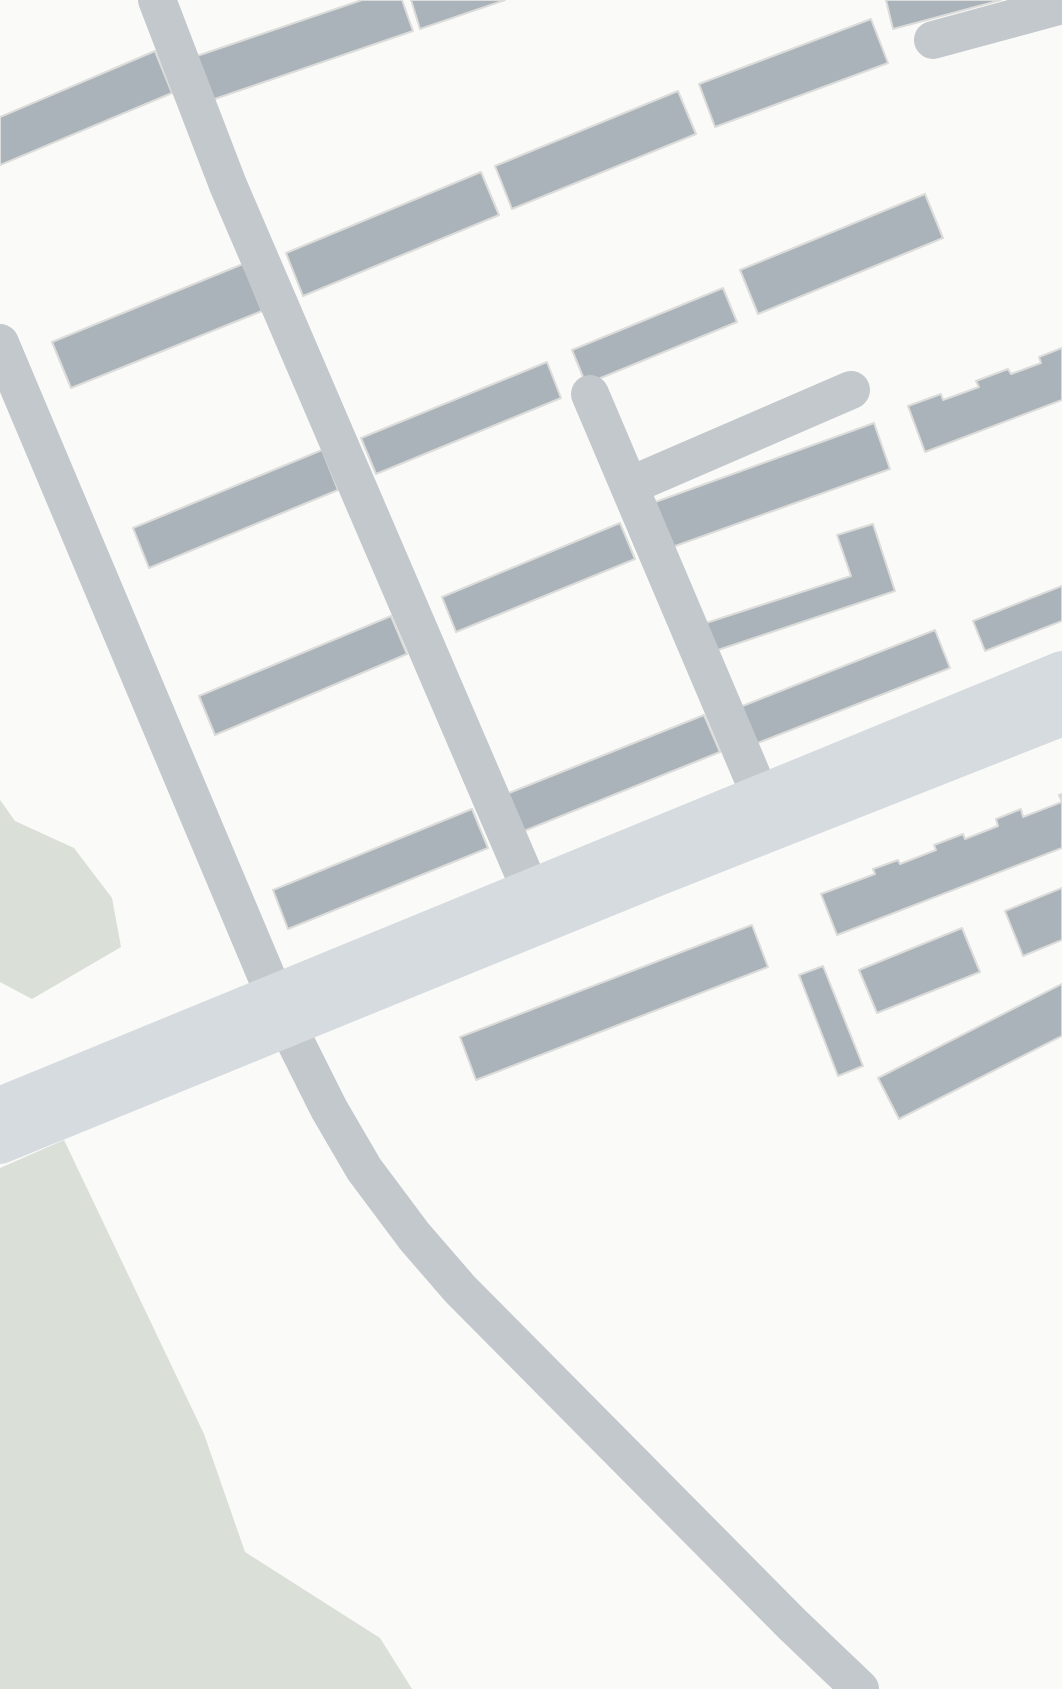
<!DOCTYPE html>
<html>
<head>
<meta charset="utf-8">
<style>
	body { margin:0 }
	canvas { display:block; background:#fafaf8 }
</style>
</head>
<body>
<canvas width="1062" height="1689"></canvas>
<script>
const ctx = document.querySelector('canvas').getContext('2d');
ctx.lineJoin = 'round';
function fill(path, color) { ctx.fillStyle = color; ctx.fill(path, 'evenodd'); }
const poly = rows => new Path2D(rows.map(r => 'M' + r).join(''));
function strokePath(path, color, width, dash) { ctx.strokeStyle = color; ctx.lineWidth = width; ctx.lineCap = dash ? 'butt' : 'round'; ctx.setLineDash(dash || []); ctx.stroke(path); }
fill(poly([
	[0,800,15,821,74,848,112,898,121,947,32,999,0,982],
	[64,1140,204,1434,245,1552,380,1638,412,1689,0,1689,0,1168]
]), '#dadfd7');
const building = poly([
	[362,0,402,0,413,31,203,103,188,59,362,0],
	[411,0,505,0,420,29,411,0],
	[886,0,1001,0,893,29,886,0],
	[871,19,888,63,715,127,699,84,871,19],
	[155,51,172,93,0,165,0,117,155,51],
	[678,91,696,134,512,209,495,166,678,91],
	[481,172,499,215,303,296,286,253,481,172],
	[925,194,943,238,758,314,740,270,925,194],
	[243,264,262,311,71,388,52,342,243,264],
	[723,288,737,322,586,384,572,350,723,288],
	[1062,348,1062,400,925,452,908,406,941,394,943,400,979,387,976,381,1008,369,1011,374,1041,363,1039,357,1062,348],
	[547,362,561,398,376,474,361,438,547,362],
	[874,423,890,469,664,550,647,505,874,423],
	[322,450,338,490,149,568,133,528,322,450],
	[620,523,635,559,456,632,442,597,620,523],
	[873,524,895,591,715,651,706,623,851,576,837,535,873,524],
	[1062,586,1062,621,985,651,973,621,1062,586],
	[391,616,407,654,215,735,199,696,391,616],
	[935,630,950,668,755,744,740,707,935,630],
	[704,715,720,752,519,833,504,795,704,715],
	[1062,794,1062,848,837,935,821,894,875,874,873,869,898,860,900,864,936,850,934,845,963,834,965,839,998,826,996,819,1021,809,1023,817,1062,802,1059,795,1062,794],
	[472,809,488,848,288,929,273,890,472,809],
	[1062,888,1062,940,1023,956,1005,911,1062,888],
	[752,925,768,967,476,1080,460,1037,752,925],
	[962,928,980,972,877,1013,859,970,962,928],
	[823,966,863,1066,838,1076,799,975,823,966],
	[1062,984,1062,1036,899,1119,878,1078,1062,984]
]);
fill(building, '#aab3b9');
strokePath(building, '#dcdcda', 2);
strokePath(poly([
	[157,0,228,185,531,891],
	[933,40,1062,5],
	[0,343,287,1025,329,1109,364,1169,414,1236,459,1288,794,1626,860,1689],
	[590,394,761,797],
	[629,486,851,390]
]), '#c3c8cc', 38);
strokePath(poly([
	[0,1109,1062,673],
	[0,1142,655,875,1062,714]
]), '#d6dbdf', 44);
</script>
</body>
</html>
